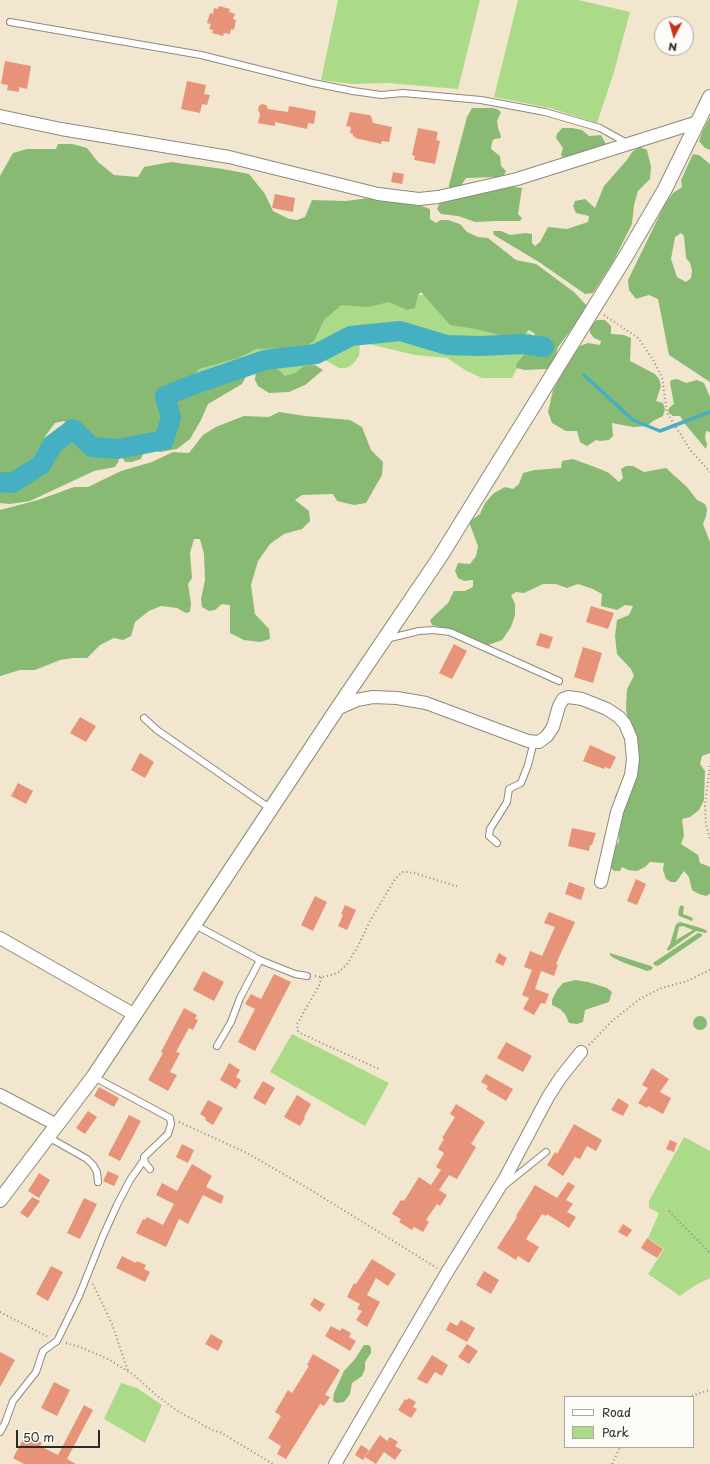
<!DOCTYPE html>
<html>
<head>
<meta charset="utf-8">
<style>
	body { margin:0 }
	#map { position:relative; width:710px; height:1464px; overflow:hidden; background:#f2e7ce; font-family:"Playpen Sans",sans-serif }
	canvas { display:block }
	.legend { position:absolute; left:564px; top:1396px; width:130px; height:52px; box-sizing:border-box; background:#fdfcf7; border:1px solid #a9a8a5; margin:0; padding:5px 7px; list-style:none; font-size:12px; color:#2b2b2b }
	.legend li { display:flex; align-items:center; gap:8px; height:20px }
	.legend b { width:20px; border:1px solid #a9a8a5 }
	.north { position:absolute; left:654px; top:16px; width:40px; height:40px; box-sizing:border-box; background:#fdfcf7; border:1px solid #a9a8a5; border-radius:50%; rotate:186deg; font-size:11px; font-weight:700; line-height:16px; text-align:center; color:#2b2b2b }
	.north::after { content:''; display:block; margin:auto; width:14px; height:18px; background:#c8321e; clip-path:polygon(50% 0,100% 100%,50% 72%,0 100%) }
	.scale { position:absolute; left:16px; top:1430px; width:84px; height:18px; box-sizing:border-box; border:2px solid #2b2b2b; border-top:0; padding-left:5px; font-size:12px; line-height:14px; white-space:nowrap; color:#2b2b2b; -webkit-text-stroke:3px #fdfcf7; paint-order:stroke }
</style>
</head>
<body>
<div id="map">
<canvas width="710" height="1464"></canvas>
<ul class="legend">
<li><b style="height:5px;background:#fff"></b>Road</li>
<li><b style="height:11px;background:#abda88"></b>Park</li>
</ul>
<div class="north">N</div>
<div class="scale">50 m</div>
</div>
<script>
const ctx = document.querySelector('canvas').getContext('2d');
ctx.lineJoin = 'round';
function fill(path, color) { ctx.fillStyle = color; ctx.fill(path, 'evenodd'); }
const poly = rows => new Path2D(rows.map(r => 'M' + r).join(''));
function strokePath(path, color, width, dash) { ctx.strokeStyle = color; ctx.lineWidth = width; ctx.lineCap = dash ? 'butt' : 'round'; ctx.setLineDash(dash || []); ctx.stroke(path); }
fill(poly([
	[338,0,480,0,458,89,387,83,352,84,321,80],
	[518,0,578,0,630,12,614,72,597,123,550,108,494,97],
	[416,295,427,295,524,331,531,334,535,342,519,364,512,378,482,378,465,370,447,358,415,355,369,344,360,345,359,356,353,364,346,368,339,368,325,360,289,376,279,376,257,369,237,369,176,420,174,431,146,450,132,454,110,454,44,470,33,482,20,489,0,489,0,477,34,465,44,445,56,429,62,426,84,436,157,404,158,394,163,385,311,306],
	[292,1034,389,1083,365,1126,270,1072],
	[684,1137,710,1151,710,1278,694,1286,680,1296,648,1274,664,1249,648,1238,659,1213,649,1208,649,1201],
	[121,1383,137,1388,162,1405,145,1443,104,1419]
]), '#abda88');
fill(poly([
	[472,108,492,108,497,109,501,112,497,121,498,128,500,133,501,138,494,139,492,142,491,149,500,156,501,166,506,171,504,175,497,177,466,178,458,190,449,192,449,185,467,117],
	[710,117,710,150,705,148,699,141,703,130],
	[562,128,572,128,582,130,589,136,601,135,606,144,604,147,593,152,562,157,561,155,563,148,556,138,557,134],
	[58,144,72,144,87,148,98,162,114,175,138,177,144,167,171,162,223,169,249,174,265,194,273,211,289,219,297,220,305,217,312,200,346,201,369,198,406,200,415,205,422,206,430,209,430,219,436,223,441,220,448,220,460,224,467,232,478,237,488,238,516,260,536,264,574,292,588,307,558,347,553,364,547,369,525,370,516,368,517,363,528,350,535,334,529,330,520,338,508,337,476,329,450,325,421,292,418,295,415,308,407,310,389,302,368,307,341,305,324,320,314,341,303,348,256,349,238,358,199,369,189,381,164,388,158,398,166,423,159,433,137,441,117,441,86,443,64,421,55,423,46,435,35,468,22,479,0,484,0,176,13,153,27,149,56,149],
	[640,147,647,150,651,167,650,179,638,191,634,205,632,224,614,260,593,293,585,294,539,262,494,235,493,231,501,231,510,235,526,233,532,234,532,243,535,246,540,242,548,227,567,229,588,222,589,216,576,213,573,206,575,201,585,199,595,208,604,186,626,161,633,151],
	[693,154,699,155,710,164,710,382,669,355,658,299,649,295,636,299,629,290,628,280,665,204,673,193,682,187,681,180],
	[681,233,684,236,686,258,690,263,692,270,691,278,686,282,677,277,671,259,675,237],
	[508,186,522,188,518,214,522,218,520,221,497,221,475,222,458,216,441,214,437,209,440,202],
	[597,320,605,320,611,326,611,334,624,335,631,338,630,361,655,374,659,379,661,386,656,401,663,403,665,409,663,416,653,421,647,426,633,427,612,423,613,436,609,440,600,441,596,440,587,446,580,442,577,431,566,431,552,423,548,412,553,390,571,358,580,346,588,343,600,345,601,341,594,338,590,333,590,325],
	[236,365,245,365,249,368,249,371,242,384,208,404,201,420,190,439,177,449,160,452,152,450,154,441,173,430,176,422,171,415,170,403,172,395,182,387,208,380,225,369],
	[315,365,323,370,305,385,289,392,269,393,258,386,255,380,256,370,263,366,270,366,280,371,285,376,295,373,304,366],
	[677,379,686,383,697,380,704,383,710,397,710,432,706,431,705,438,707,444,706,449,685,424,680,416,673,416,669,413,668,410,670,407,674,404,670,383,671,380],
	[279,412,305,416,350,420,362,427,371,450,383,462,382,475,366,503,354,505,337,501,333,494,302,495,295,500,309,511,310,521,302,529,284,534,270,544,258,561,251,585,255,614,269,629,270,639,260,642,244,640,230,633,230,605,222,604,215,610,209,611,202,607,201,599,205,580,204,554,200,539,194,539,190,553,192,578,188,584,191,603,190,612,186,613,177,608,161,606,149,611,135,622,131,636,123,640,114,638,100,645,87,658,73,658,60,660,35,670,20,670,0,676,0,510,38,500,74,487,88,487,121,471,152,462,173,452,189,453,203,435,216,427,244,416,269,417],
	[67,436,80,449,103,448,115,452,119,461,115,467,94,471,30,501,10,504,0,503,0,488,4,486,24,485,36,477,46,466,50,454,60,441],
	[136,449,143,449,143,454,141,459,132,462,125,462,122,457,125,452],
	[573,459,600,469,609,473,619,482,623,478,621,469,626,466,633,466,644,472,666,468,687,487,697,500,705,504,707,509,706,516,703,524,710,542,710,753,702,756,700,764,705,771,704,800,699,810,690,817,682,819,684,836,681,844,698,855,700,863,710,867,710,894,706,896,699,894,692,890,689,877,684,871,676,882,671,882,666,879,663,870,664,863,650,862,645,867,637,871,628,870,622,867,620,871,614,871,607,864,610,852,619,842,619,812,615,796,619,790,625,787,634,769,626,708,627,689,634,676,631,669,617,654,615,636,617,620,629,615,633,606,625,605,617,610,601,606,602,594,593,589,578,584,567,588,556,584,543,584,524,593,516,592,511,595,515,604,515,615,511,627,502,640,488,645,445,634,440,627,432,625,430,620,448,603,454,591,465,591,473,587,473,580,464,581,458,578,455,571,458,563,470,564,476,556,478,546,469,522,480,514,485,503,494,493,505,487,513,489,519,484,523,473,535,470,561,468,562,461],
	[682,905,684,907,683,914,691,917,693,919,692,921,679,916,678,913,680,906],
	[680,922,701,928,706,930,707,932,706,933,696,931,668,951,667,949,670,944,676,924],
	[683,926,693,930,676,940,679,927],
	[698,933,702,934,702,936,658,966,654,965,653,963],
	[610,953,651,966,653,968,651,970,647,971,622,962,612,957,610,955],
	[575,980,588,982,607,988,612,992,609,1002,585,1010,583,1022,577,1024,569,1023,565,1014,560,1009,552,1005,552,1000,557,990,563,983],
	'693 1023a7 7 0 1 1 14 0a7 7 0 1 1-14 0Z',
	[364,1345,369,1345,371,1348,371,1353,365,1362,365,1369,362,1376,352,1383,350,1394,344,1402,337,1403,333,1401,334,1393,344,1371,355,1359]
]), '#88ba74');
strokePath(poly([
	[584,375,633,420,660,431,710,412]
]), '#44b0c2', 3.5);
strokePath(poly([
	[0,482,12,483,41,465,53,444,73,429,92,447,118,449,164,440,171,418,165,396,195,384,265,360,316,354,351,336,400,331,447,345,480,346,522,344,544,347]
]), '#44b0c2', 20);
fill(poly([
	[219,6,230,9,229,12,235,14,233,19,236,20,234,30,231,29,230,34,224,33,223,36,212,33,213,30,209,29,211,24,207,23,210,13,213,14,214,8,218,9],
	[5,61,31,66,27,89,19,87,19,92,7,90,8,85,1,84],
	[187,81,206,85,204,94,210,95,207,105,202,104,200,113,181,109],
	[262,104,266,105,268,109,288,112,289,106,316,111,314,124,308,123,307,129,275,122,275,126,258,123,260,114,258,110,259,106],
	[350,112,369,115,371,116,373,123,392,127,389,142,382,141,381,144,355,138,355,137,353,136,353,134,350,133,351,127,346,126],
	[418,128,438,132,436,140,440,141,435,164,414,160,415,156,412,155],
	[393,172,404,174,402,184,391,182],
	[275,194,295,198,293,212,272,208],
	[591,606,614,613,608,629,586,622],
	[540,633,553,637,549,649,536,645],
	[454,644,467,651,452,679,439,673],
	[583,647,602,653,593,683,574,677],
	[80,717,96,726,86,742,70,733],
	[590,745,616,757,610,769,605,767,604,769,583,761],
	[140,753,154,762,145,778,131,770],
	[18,783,33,791,26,804,11,796],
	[572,828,596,833,592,845,590,845,589,851,568,846],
	[636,879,646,884,637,905,627,901],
	[569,882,585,888,581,900,565,894],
	[315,896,327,902,313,931,301,925],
	[345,905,356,910,347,930,338,926,343,915,341,914],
	[549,912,575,922,556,964,558,965,554,976,541,971,535,989,549,994,545,1004,541,1003,534,1015,523,1009,529,998,522,995,532,970,524,967,530,951,542,956,555,927,544,923],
	[499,953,507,958,503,966,495,962],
	[203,971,224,982,214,1001,193,990],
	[274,974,291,982,255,1051,238,1042,255,1009,245,1004,251,994,261,999],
	[184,1008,197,1015,195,1019,198,1020,193,1030,189,1028,176,1052,180,1053,170,1072,177,1075,168,1091,148,1080,163,1053,161,1052],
	[506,1042,532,1056,523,1072,497,1058],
	[229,1063,240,1070,236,1077,241,1080,236,1089,220,1080],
	[652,1068,669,1079,660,1092,671,1098,663,1114,648,1106,647,1108,638,1103,648,1088,642,1085],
	[486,1074,513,1089,506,1101,486,1089,488,1086,481,1082],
	[263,1081,275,1088,265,1105,253,1098],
	[99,1087,119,1098,114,1107,94,1096],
	[297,1095,311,1104,304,1117,305,1118,300,1126,284,1117],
	[618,1098,629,1105,623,1116,611,1110],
	[208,1100,223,1108,213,1125,205,1120,206,1118,200,1114],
	[456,1104,485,1122,471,1144,476,1147,457,1179,449,1175,439,1190,447,1195,440,1206,437,1204,426,1220,429,1222,423,1232,414,1227,412,1230,399,1222,401,1219,392,1214,401,1200,404,1201,419,1177,431,1185,441,1170,436,1167,444,1153,438,1149,444,1139,442,1138,455,1117,450,1114],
	[88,1111,97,1117,85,1134,76,1128],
	[129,1115,141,1121,120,1161,108,1155],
	[574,1124,602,1140,596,1151,587,1146,580,1159,575,1157,563,1176,547,1165,555,1152,557,1154],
	[670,1140,677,1143,674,1152,666,1149],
	[182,1144,194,1150,188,1163,176,1157],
	[192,1164,212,1176,206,1187,224,1196,221,1204,203,1195,188,1224,179,1219,166,1247,136,1233,143,1219,145,1220,147,1217,163,1225,174,1204,156,1195,162,1183,177,1191],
	[108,1171,119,1176,114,1186,103,1181],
	[39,1173,50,1180,39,1198,28,1191],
	[568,1182,575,1186,566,1200,573,1204,567,1212,576,1217,569,1228,547,1214,546,1216,542,1214,526,1239,539,1247,529,1263,518,1256,516,1260,497,1248,517,1217,516,1216,535,1185,557,1198],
	[32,1197,40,1201,28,1218,20,1213],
	[84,1198,97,1204,80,1239,67,1233],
	[623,1224,632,1230,627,1237,618,1232],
	[647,1238,663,1249,657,1258,641,1248],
	[122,1256,136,1263,137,1261,146,1265,144,1269,150,1272,145,1282,116,1268],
	[372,1259,396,1274,388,1286,376,1278,367,1295,380,1302,367,1327,356,1320,362,1311,357,1309,360,1304,347,1297,354,1283,356,1284],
	[51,1266,63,1272,48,1301,36,1294],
	[484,1271,499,1280,491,1294,476,1285],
	[314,1298,325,1304,320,1312,310,1305],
	[461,1320,475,1328,467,1342,446,1330,450,1322,457,1326],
	[331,1326,340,1331,342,1328,351,1333,349,1337,356,1341,350,1351,325,1336],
	[211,1334,223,1341,218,1351,205,1344],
	[467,1344,478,1351,469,1364,458,1357],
	[0,1352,15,1360,0,1387],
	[313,1354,340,1370,325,1395,330,1397,324,1406,320,1404,286,1459,277,1454,281,1446,268,1438,281,1416,275,1412,288,1390,292,1393,309,1366,307,1365],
	[432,1355,448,1365,442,1376,435,1372,427,1384,417,1379],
	[54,1382,70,1390,57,1416,41,1408],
	[409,1398,416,1402,413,1407,417,1409,411,1418,398,1410,405,1399,407,1400],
	[84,1405,93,1410,67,1459,76,1464,24,1464,13,1458,26,1434,42,1443,40,1446,58,1455],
	[380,1435,387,1441,390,1437,398,1442,395,1446,402,1450,395,1460,384,1452,376,1464,365,1457],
	[361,1445,369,1450,363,1460,355,1455]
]), '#e79379');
const service = poly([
	[10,22,201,55,313,83,353,91,381,95,403,93,481,100,545,112,600,128,627,143],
	[386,639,419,631,433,630,450,632,559,681],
	[144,718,157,730,271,809],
	[497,843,489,836,490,829,507,802,509,789,521,783,528,765,534,741],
	[195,925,260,960,295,974,307,976],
	[217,1046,231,1022,240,998,260,960],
	[94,1077,170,1118,171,1124,168,1134,144,1157,145,1163,150,1169],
	[48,1137,87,1159,93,1165,97,1172,98,1182],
	[505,1185,546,1152],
	[0,1432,5,1423,13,1401,36,1372,43,1351,57,1341,79,1296,103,1236,117,1205,130,1180,144,1160]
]);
const minor = poly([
	[0,116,61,129,229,157,378,194,419,199,438,197,517,179,698,122],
	[337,709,357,700,373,697,397,698,426,703,528,741,539,742,547,736,553,727,559,706,563,699,568,697,582,699,607,709,619,717,625,724,631,738,633,759,631,775,617,812,601,882],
	[0,938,135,1015],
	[0,1095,57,1125],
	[335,1464,446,1274,504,1180,548,1097,561,1077,581,1052]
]);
const tertiary = poly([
	[0,1200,94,1076,337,709,440,557,626,256,665,189,710,97]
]);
strokePath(service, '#8e897c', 8);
strokePath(minor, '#8e897c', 14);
strokePath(tertiary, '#8e897c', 16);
strokePath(poly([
	[604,315,638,338,652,358,662,377,667,413,691,451,710,472],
	[710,766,705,806,706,824,710,840],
	[315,976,321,977,332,975,339,972,347,964,357,948,370,921,392,884,396,878,402,872,408,872,414,873,459,887],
	[321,977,320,984,297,1024,298,1031,302,1034,379,1069],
	[589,1045,612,1021,641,998,662,988,687,981,710,970],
	[179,1122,247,1153,306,1187,437,1268],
	[669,1211,710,1253],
	[93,1284,112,1324,128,1371],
	[0,1312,48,1337],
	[66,1343,80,1347,108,1359,134,1375,156,1395,176,1410,214,1431,220,1432,273,1464],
	[688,1397,710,1390],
	[612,1464,620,1447]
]), '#8e897c', 2, [1, 3]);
strokePath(service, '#fff', 6);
strokePath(minor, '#fff', 12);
strokePath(tertiary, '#fff', 14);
</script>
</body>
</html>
